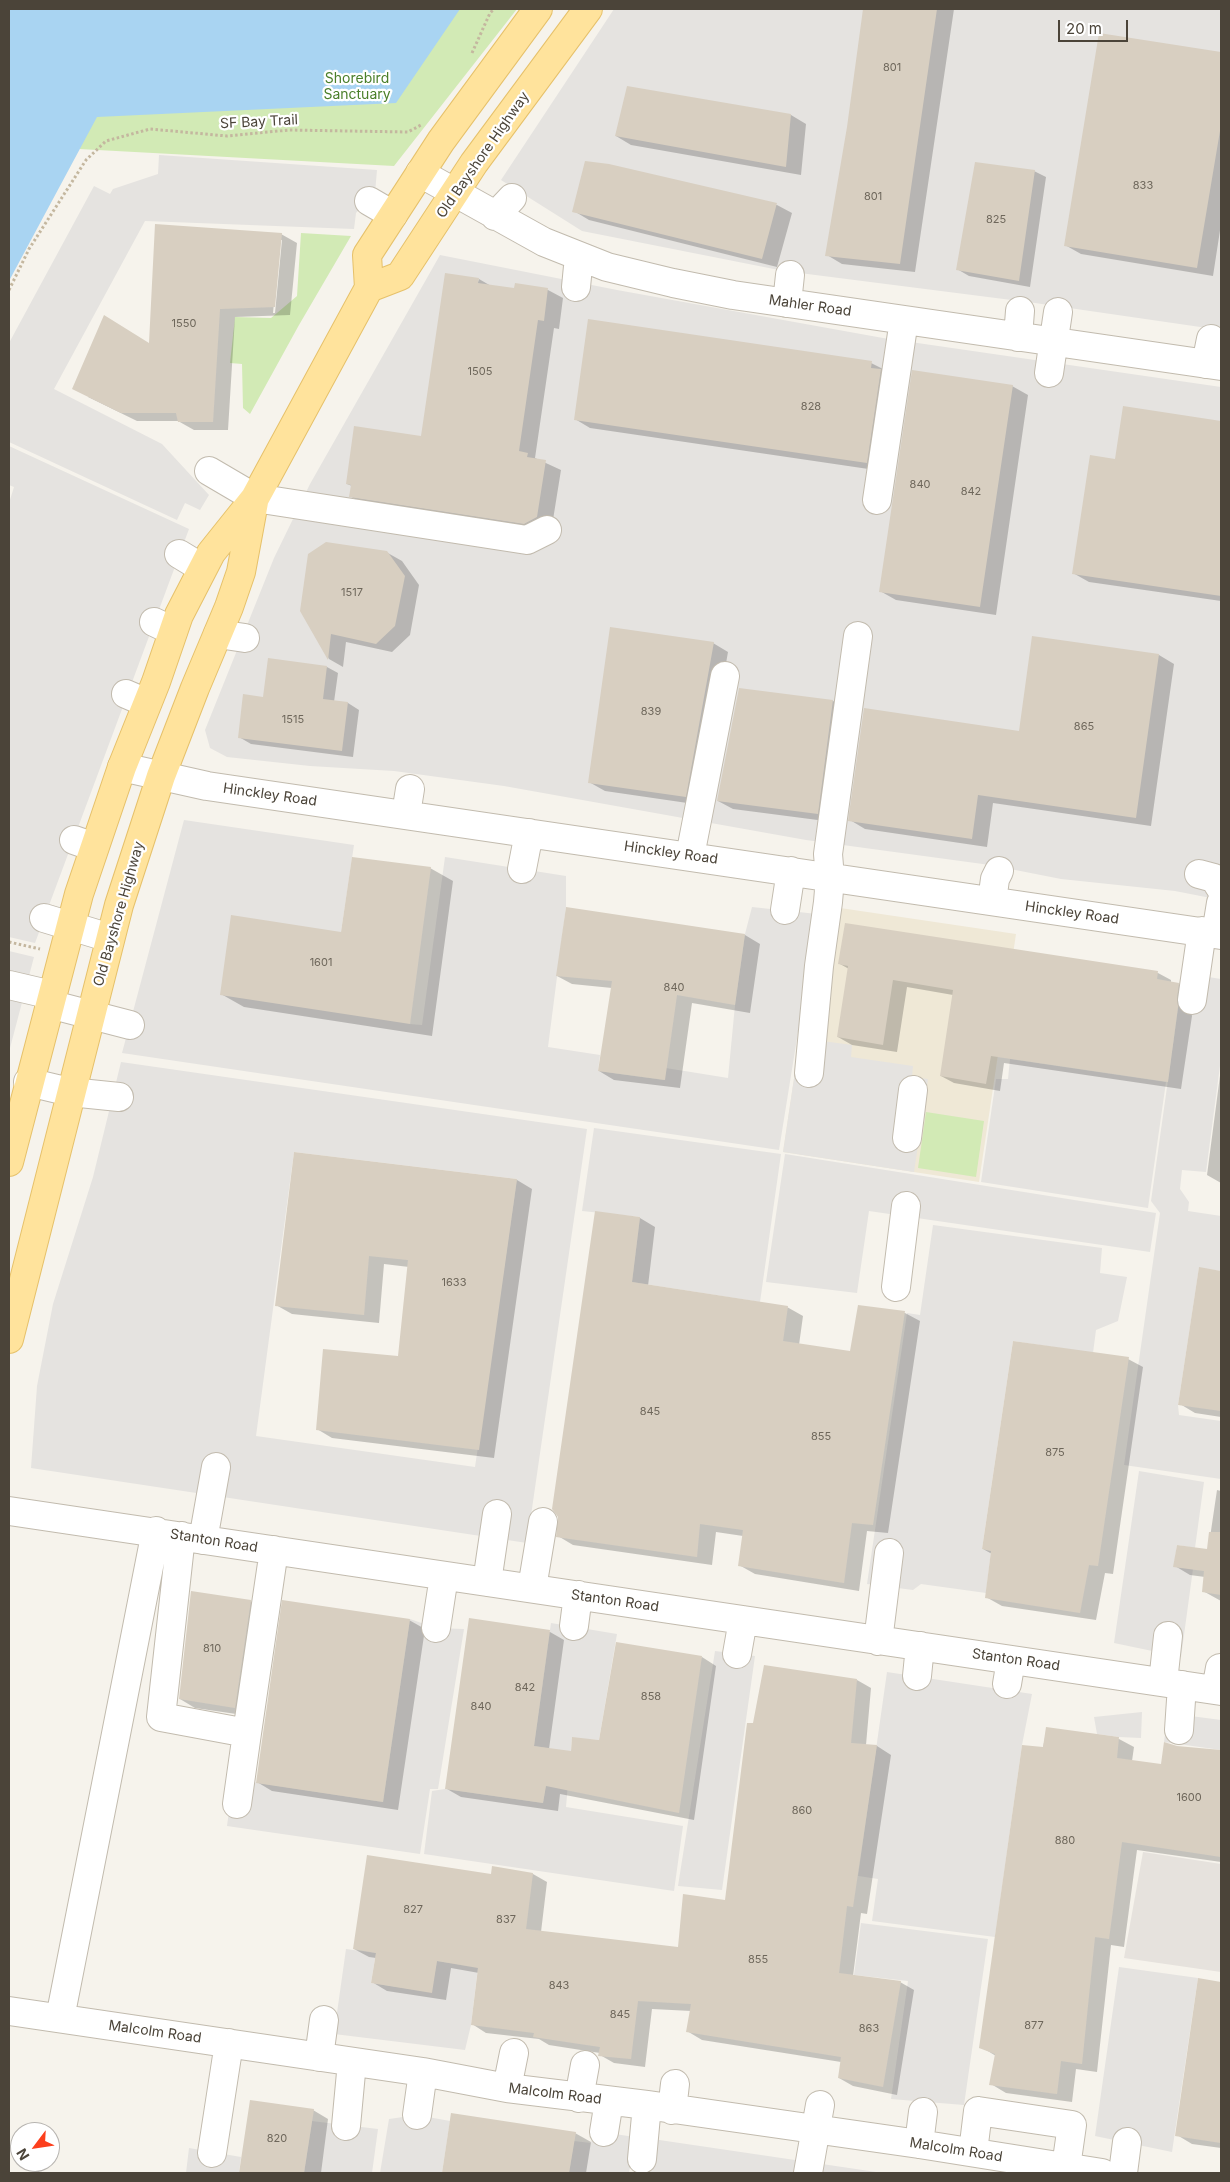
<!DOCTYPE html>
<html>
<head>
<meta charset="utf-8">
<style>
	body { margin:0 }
	#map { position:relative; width:1230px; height:2182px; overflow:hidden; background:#f6f3ec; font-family:Inter,sans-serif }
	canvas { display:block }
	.frame { position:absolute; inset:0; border:10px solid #4b4439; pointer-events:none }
	.north { position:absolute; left:10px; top:2122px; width:50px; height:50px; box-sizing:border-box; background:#fff; border:1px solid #b7b4b0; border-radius:50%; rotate:239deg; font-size:14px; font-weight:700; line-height:20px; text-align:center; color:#4b4439 }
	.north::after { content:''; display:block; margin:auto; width:18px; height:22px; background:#fc3f1d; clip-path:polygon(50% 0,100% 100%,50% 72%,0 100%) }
	.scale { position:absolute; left:1058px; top:20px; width:70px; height:22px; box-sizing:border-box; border:2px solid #4b4439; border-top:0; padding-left:6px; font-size:15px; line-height:18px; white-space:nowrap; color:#4b4439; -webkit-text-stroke:4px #fff; paint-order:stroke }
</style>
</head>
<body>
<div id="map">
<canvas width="1230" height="2182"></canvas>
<div class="frame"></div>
<div class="north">N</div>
<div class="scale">20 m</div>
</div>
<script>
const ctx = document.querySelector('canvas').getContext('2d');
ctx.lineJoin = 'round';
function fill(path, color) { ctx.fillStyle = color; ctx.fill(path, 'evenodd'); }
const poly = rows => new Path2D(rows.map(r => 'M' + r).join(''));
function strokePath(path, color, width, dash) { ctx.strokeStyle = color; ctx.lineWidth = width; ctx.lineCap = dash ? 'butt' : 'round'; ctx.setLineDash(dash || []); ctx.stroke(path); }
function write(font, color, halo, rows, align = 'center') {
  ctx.font = font + ' Inter,sans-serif'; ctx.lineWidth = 4.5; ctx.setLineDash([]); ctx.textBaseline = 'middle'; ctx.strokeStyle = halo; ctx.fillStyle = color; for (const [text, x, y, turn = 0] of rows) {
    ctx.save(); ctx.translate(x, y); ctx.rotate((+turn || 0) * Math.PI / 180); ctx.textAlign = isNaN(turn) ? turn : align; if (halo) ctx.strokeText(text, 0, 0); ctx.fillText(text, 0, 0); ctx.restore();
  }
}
fill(poly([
	[1143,1852,1221,1864,1221,1972,1124,1958]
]), '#e6e2dd');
fill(poly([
	[820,905,1016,934,979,1182,783,1152]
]), '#efe8d6');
fill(poly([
	[82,9,517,9,394,166,79,149],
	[301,233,351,236,299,325,250,414,243,408,242,364,230,363,235,317,271,318,297,296],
	[926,1112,984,1121,976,1177,918,1168]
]), '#d2eab5');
fill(poly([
	[614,9,1221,9,1221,330,1035,303,784,271,582,231,501,180],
	[159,155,377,170,375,193,356,213,354,229,145,221,54,389,162,444,209,495,200,510,185,503,177,520,9,442,9,343,94,186,110,194,113,189,158,174],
	[440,255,617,290,883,338,1221,387,1221,900,1175,891,1061,879,990,865,806,840,504,786,394,771,310,766,227,757,210,748,205,730,274,558,310,484],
	[9,446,189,529,35,943,9,937,9,503,14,487,9,485],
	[184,820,354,845,341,932,410,1024,422,1025,445,857,566,876,566,907,548,1047,600,1055,598,1071,664,1080,666,1068,728,1078,735,1005,745,934,752,907,817,914,779,1150,122,1053],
	[9,951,34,957,10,1048,9,1048],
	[1183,973,1221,979,1221,1058,1206,1172,1182,1170,1180,1189,1189,1202,1188,1211,1221,1216,1221,1271,1199,1268,1178,1405,1179,1415,1221,1421,1221,1479,1124,1465,1160,1213,1151,1201],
	[800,1038,852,1045,851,1057,913,1066,912,1077,928,1079,914,1172,783,1152],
	[1010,1059,1166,1082,1148,1208,981,1182,996,1079,1008,1079],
	[121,1062,587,1129,527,1543,31,1468,37,1386,53,1304,93,1177],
	[294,1152,517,1179,475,1467,256,1436],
	[594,1128,781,1154,760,1302,632,1282,640,1217,582,1211],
	[785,1154,1156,1213,1150,1252,869,1211,857,1293,766,1282],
	[933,1225,1102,1248,1100,1273,1127,1277,1118,1321,1096,1330,1093,1353,1013,1341,982,1549,991,1551,986,1593,921,1584,913,1590,867,1584,907,1313,920,1315],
	[1139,1471,1204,1482,1195,1548,1177,1545,1174,1566,1193,1569,1181,1657,1114,1643],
	[410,1619,436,1628,464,1629,438,1789,430,1789,420,1854,227,1826,233,1782,253,1782,383,1802],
	[551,1623,617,1634,599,1740,572,1738,566,1807,683,1826,674,1891,424,1854,432,1791,445,1789,543,1803,551,1749,534,1746],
	[715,1651,755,1656,722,1890,678,1886],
	[887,1672,1032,1694,1022,1745,995,1937,872,1921,878,1879,858,1876],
	[1142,1712,1141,1738,1119,1737,1097,1734,1094,1717],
	[1168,1713,1221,1720,1221,1750,1164,1742],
	[861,1923,988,1939,964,2105,891,2099,908,1981,854,1975],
	[346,1949,376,1953,371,1983,431,1992,437,1961,478,1967,471,2025,465,2050,334,2034],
	[1119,1967,1198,1978,1172,2152,1095,2136],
	[417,2115,450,2121,442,2173,380,2173,389,2119],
	[312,2121,378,2129,372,2173,304,2173],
	[594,2131,635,2137,629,2173,569,2173,574,2141,591,2143],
	[639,2137,883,2173,634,2173],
	[189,2148,241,2157,239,2173,186,2173]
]), '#e5e3e0');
fill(poly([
	[9,9,460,9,396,103,97,117,9,281]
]), '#a9d4f2');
fill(poly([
	[864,9,954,9,915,272,842,264,827,255,848,127],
	[1100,34,1221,54,1221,224,1213,276,1081,254,1065,245],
	[628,88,791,115,806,124,801,175,631,145,616,136],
	[1034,171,1046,177,1030,287,969,276,957,269],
	[777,205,792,213,777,267,589,220,574,211],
	[281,234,297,243,290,315,235,317,228,430,194,430,178,421,137,421,88,397],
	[280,240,282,240,275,313,273,313],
	[479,279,491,286,515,290,516,285,548,290,563,298,559,329,554,328,535,458,561,470,552,526,540,532,365,505,350,496,352,486,347,484,422,438],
	[871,363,887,371,882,471,590,428,575,419],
	[1012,386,1028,395,996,615,896,600,880,591],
	[1124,408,1221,423,1221,601,1089,582,1073,573,1116,461],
	[386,552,402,561,419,585,410,635,392,652,346,642,343,667,329,659,302,610],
	[713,643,728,652,701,805,605,791,589,782],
	[1159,655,1174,664,1151,826,993,803,987,847,865,829,850,820,1020,733],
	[327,667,338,673,334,702,348,703,359,710,353,757,251,744,239,737,264,698],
	[740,690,833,701,848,710,833,822,733,809,718,801],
	[430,868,453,881,432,1036,244,1007,221,994,342,933],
	[745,935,760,944,750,1013,692,1003,680,1088,614,1080,599,1071,612,988,572,984,557,976],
	[840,964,1158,973,1171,980,1171,983,1178,984,1192,992,1190,1007,1192,1016,1181,1089,1004,1063,1000,1091,954,1083,941,1076,953,995,907,987,897,1052,852,1045,838,1037,849,969],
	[1221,1068,1221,1183,1207,1175],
	[295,1154,517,1180,532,1189,494,1458,332,1438,317,1429,399,1358,409,1267,384,1264,379,1323,292,1314,276,1305],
	[596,1213,640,1218,655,1227,648,1286,787,1307,803,1316,799,1345,851,1352,859,1307,905,1313,920,1321,888,1533,867,1531,859,1591,755,1574,739,1565,743,1536,716,1532,712,1565,573,1545,558,1536],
	[1200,1269,1221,1272,1221,1417,1195,1413,1180,1404],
	[1128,1359,1143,1367,1113,1574,1105,1573,1096,1620,1002,1606,986,1597,992,1554,983,1549],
	[1217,1490,1221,1491,1221,1601,1203,1591,1205,1577,1190,1575,1175,1566,1208,1551],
	[250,1601,266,1610,250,1716,195,1708,180,1699],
	[470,1619,550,1632,564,1640,549,1749,572,1753,600,1742,702,1657,716,1666,694,1820,560,1794,558,1811,461,1797,447,1789],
	[409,1620,425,1629,398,1810,272,1791,257,1782],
	[857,1680,871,1688,866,1745,877,1746,891,1755,867,1914,861,1913,853,1976,900,1982,914,1990,897,2095,853,2086,839,2078,841,2062,702,2040,687,2031,691,2011,652,2009,645,2067,614,2063,600,2055,600,2053,549,2045,539,2039,486,2033,472,2024,479,1973,451,1968,446,2000,387,1991,372,1982,376,1958,369,1957,354,1949,492,1876,493,1868,533,1874,547,1882,541,1932,679,1948,726,1901,754,1724],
	[1047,1728,1119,1739,1134,1747,1132,1761,1162,1766,1177,1747,1221,1751,1221,1862,1137,1850,1124,1947,1111,1945,1097,2072,1076,2069,1072,2102,1006,2093,991,2084,996,2056,981,2047],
	[1199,1980,1221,1983,1221,2148,1192,2144,1177,2135],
	[251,2101,313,2110,328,2119,321,2173,240,2173],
	[452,2115,575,2133,591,2142,586,2173,444,2173]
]), '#0003');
fill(poly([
	[863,9,937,9,900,264,825,256,847,127],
	[1099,33,1221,52,1221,125,1197,268,1064,246],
	[627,86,791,114,786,167,615,136],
	[585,161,609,164,777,203,762,259,572,212],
	[975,162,1035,170,1019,281,956,270],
	[155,224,282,233,275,307,220,309,213,422,178,422,176,413,121,413,72,389,104,315,149,343],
	[445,273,479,278,478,283,514,288,515,283,548,288,544,321,538,320,519,451,528,453,527,457,546,460,537,517,524,524,349,497,351,485,346,484,354,426,421,436],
	[588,319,872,361,871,368,881,369,867,463,574,420],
	[912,370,1013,385,980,607,879,592],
	[1123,406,1221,421,1221,596,1072,574,1090,455,1115,459],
	[326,542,387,551,405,576,395,626,376,644,331,634,328,660,300,611,308,554],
	[610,627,714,642,686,797,588,783],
	[1032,636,1159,654,1136,818,978,795,972,839,848,821,864,708,1019,731],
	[268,658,327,666,323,699,348,702,342,751,238,738,243,694,263,697],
	[739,688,833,700,818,814,717,801],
	[352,857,431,867,410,1024,220,995,231,915,341,932],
	[566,907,745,934,735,1005,677,995,665,1080,598,1071,612,981,556,976],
	[845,923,1158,971,1157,979,1179,983,1177,998,1178,1007,1168,1082,991,1056,986,1084,940,1076,953,990,893,980,883,1045,837,1037,848,966,838,964],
	[294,1152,517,1179,479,1450,316,1430,323,1349,398,1356,408,1260,369,1256,364,1315,275,1306],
	[595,1211,640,1217,632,1282,788,1306,783,1341,850,1351,858,1305,905,1311,873,1525,852,1523,844,1583,738,1566,743,1530,700,1524,697,1557,556,1537,558,1517,552,1509],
	[1199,1267,1221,1271,1221,1411,1178,1405],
	[1013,1341,1129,1357,1098,1566,1089,1565,1080,1613,985,1598,991,1551,982,1549],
	[1209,1532,1221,1532,1221,1595,1202,1592,1204,1571,1173,1567,1177,1545,1207,1549],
	[191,1591,251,1600,235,1708,179,1699],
	[282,1600,410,1619,383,1802,256,1783],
	[469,1618,550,1630,534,1746,571,1751,572,1737,599,1740,616,1642,702,1656,679,1813,546,1786,543,1803,445,1789],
	[764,1665,857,1679,851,1743,877,1745,853,1907,847,1906,839,1973,901,1981,883,2087,838,2078,841,2057,686,2032,691,2004,638,2001,631,2059,598,2056,600,2047,533,2037,534,2033,471,2025,478,1968,437,1961,432,1993,371,1983,376,1953,353,1949,367,1855,491,1874,492,1866,533,1873,526,1929,678,1947,683,1894,725,1900,747,1723,753,1723],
	[1046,1727,1119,1737,1117,1758,1161,1764,1164,1742,1177,1746,1221,1750,1221,1857,1122,1842,1109,1939,1095,1937,1082,2064,1061,2061,1057,2094,989,2085,995,2054,979,2048,1022,1745,1043,1747],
	[1198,1978,1221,1982,1221,2143,1175,2136],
	[250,2100,314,2109,304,2173,239,2173],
	[451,2113,576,2132,569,2173,442,2173]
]), '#d8cfc1');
const minor = poly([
	[420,173,544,242,607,267,673,283,733,295,1221,366],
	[369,201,393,215],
	[495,216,512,198],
	[576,287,579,256],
	[787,303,790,275],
	[1018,337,1020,311],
	[1206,364,1211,339],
	[1049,373,1058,312],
	[209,471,255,498,527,540,547,530],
	[877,500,904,320],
	[179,554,202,568],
	[154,622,173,631],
	[218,634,245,638],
	[126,694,147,703],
	[122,767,207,786,1221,935],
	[406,814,410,789],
	[74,840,94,847],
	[690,856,725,676],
	[522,869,529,833],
	[1199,874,1214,878,1221,889],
	[992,901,995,879,999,871],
	[785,910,791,871],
	[44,918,110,938],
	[1216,934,1221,903],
	[9,985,52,995],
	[1192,1000,1202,931],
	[49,1004,130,1025],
	[809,1073,819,966,828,902,830,878,828,854,858,636],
	[28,1082,70,1092,119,1097],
	[907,1138,913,1090],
	[896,1287,906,1206],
	[9,1511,1221,1691],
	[181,1536,161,1717,247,1733,274,1550],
	[203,1540,216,1467],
	[487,1582,497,1514],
	[532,1588,543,1522],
	[574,1626,578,1595],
	[436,1628,444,1576],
	[878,1641,889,1553],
	[737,1654,743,1620],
	[917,1676,920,1646],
	[1163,1682,1168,1636],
	[1007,1684,1011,1660],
	[1216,1690,1220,1668],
	[1179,1730,1182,1685],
	[237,1804,247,1733],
	[9,2011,423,2072,507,2088,647,2105,919,2144,1102,2173],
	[60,2018,156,1531],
	[319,2057,324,2020],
	[507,2088,514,2053],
	[579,2098,585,2065],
	[672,2110,675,2084],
	[417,2115,423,2072],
	[346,2126,352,2062],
	[604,2132,609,2101],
	[919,2144,923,2112],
	[973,2152,978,2111,1072,2125,1066,2167],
	[212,2153,229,2043],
	[642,2159,647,2105],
	[808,2173,820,2105],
	[1123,2173,1127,2142]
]);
const major = poly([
	[369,288,400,276,474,163,588,9],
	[9,1162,79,894,122,767,156,682,179,615,211,553,255,498,369,288,367,255,441,141,538,9],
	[9,1339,119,905,161,776,195,688,229,607,241,572,254,502]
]);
strokePath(minor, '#c2bbae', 30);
strokePath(major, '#e6c16a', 30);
strokePath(poly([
	[472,53,490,13,494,9],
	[9,290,29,249,86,160,106,141,150,129,227,136,289,130,408,132,421,125],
	[9,942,40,949]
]), '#c4b79f', 3, [2.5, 2.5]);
strokePath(minor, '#fff', 28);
strokePath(major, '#ffe39c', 28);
write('11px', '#6e675b', null, [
	["801",892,68],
	["833",1143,186],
	["801",873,197],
	["825",996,220],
	["1550",184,324],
	["1505",480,372],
	["828",811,407],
	["840",920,485],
	["842",971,492],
	["1517",352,593],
	["839",651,712],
	["1515",293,720],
	["865",1084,727],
	["1601",321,963],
	["840",674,988],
	["1633",454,1283],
	["845",650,1412],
	["855",821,1437],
	["875",1055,1453],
	["810",212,1649],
	["842",525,1688],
	["858",651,1697],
	["840",481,1707],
	["1600",1189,1798],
	["860",802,1811],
	["880",1065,1841],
	["827",413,1910],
	["837",506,1920],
	["855",758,1960],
	["843",559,1986],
	["845",620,2015],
	["877",1034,2026],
	["863",869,2029],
	["820",277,2139]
]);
write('14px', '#4a7f2a', '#fff', [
	["Shorebird",357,79],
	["Sanctuary",357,95]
]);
write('14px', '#4b4439', '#fff', [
	["SF Bay Trail",259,122,-3],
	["Old Bayshore Highway",483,155,-55],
	["Mahler Road",810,306,8],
	["Hinckley Road",270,795,8],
	["Hinckley Road",671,853,8],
	["Hinckley Road",1072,913,8],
	["Old Bayshore Highway",119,914,-74],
	["Stanton Road",214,1541,9],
	["Stanton Road",615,1601,8],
	["Stanton Road",1016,1660,8],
	["Malcolm Road",155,2032,8],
	["Malcolm Road",555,2094,7],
	["Malcolm Road",956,2150,9]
]);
</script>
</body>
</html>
